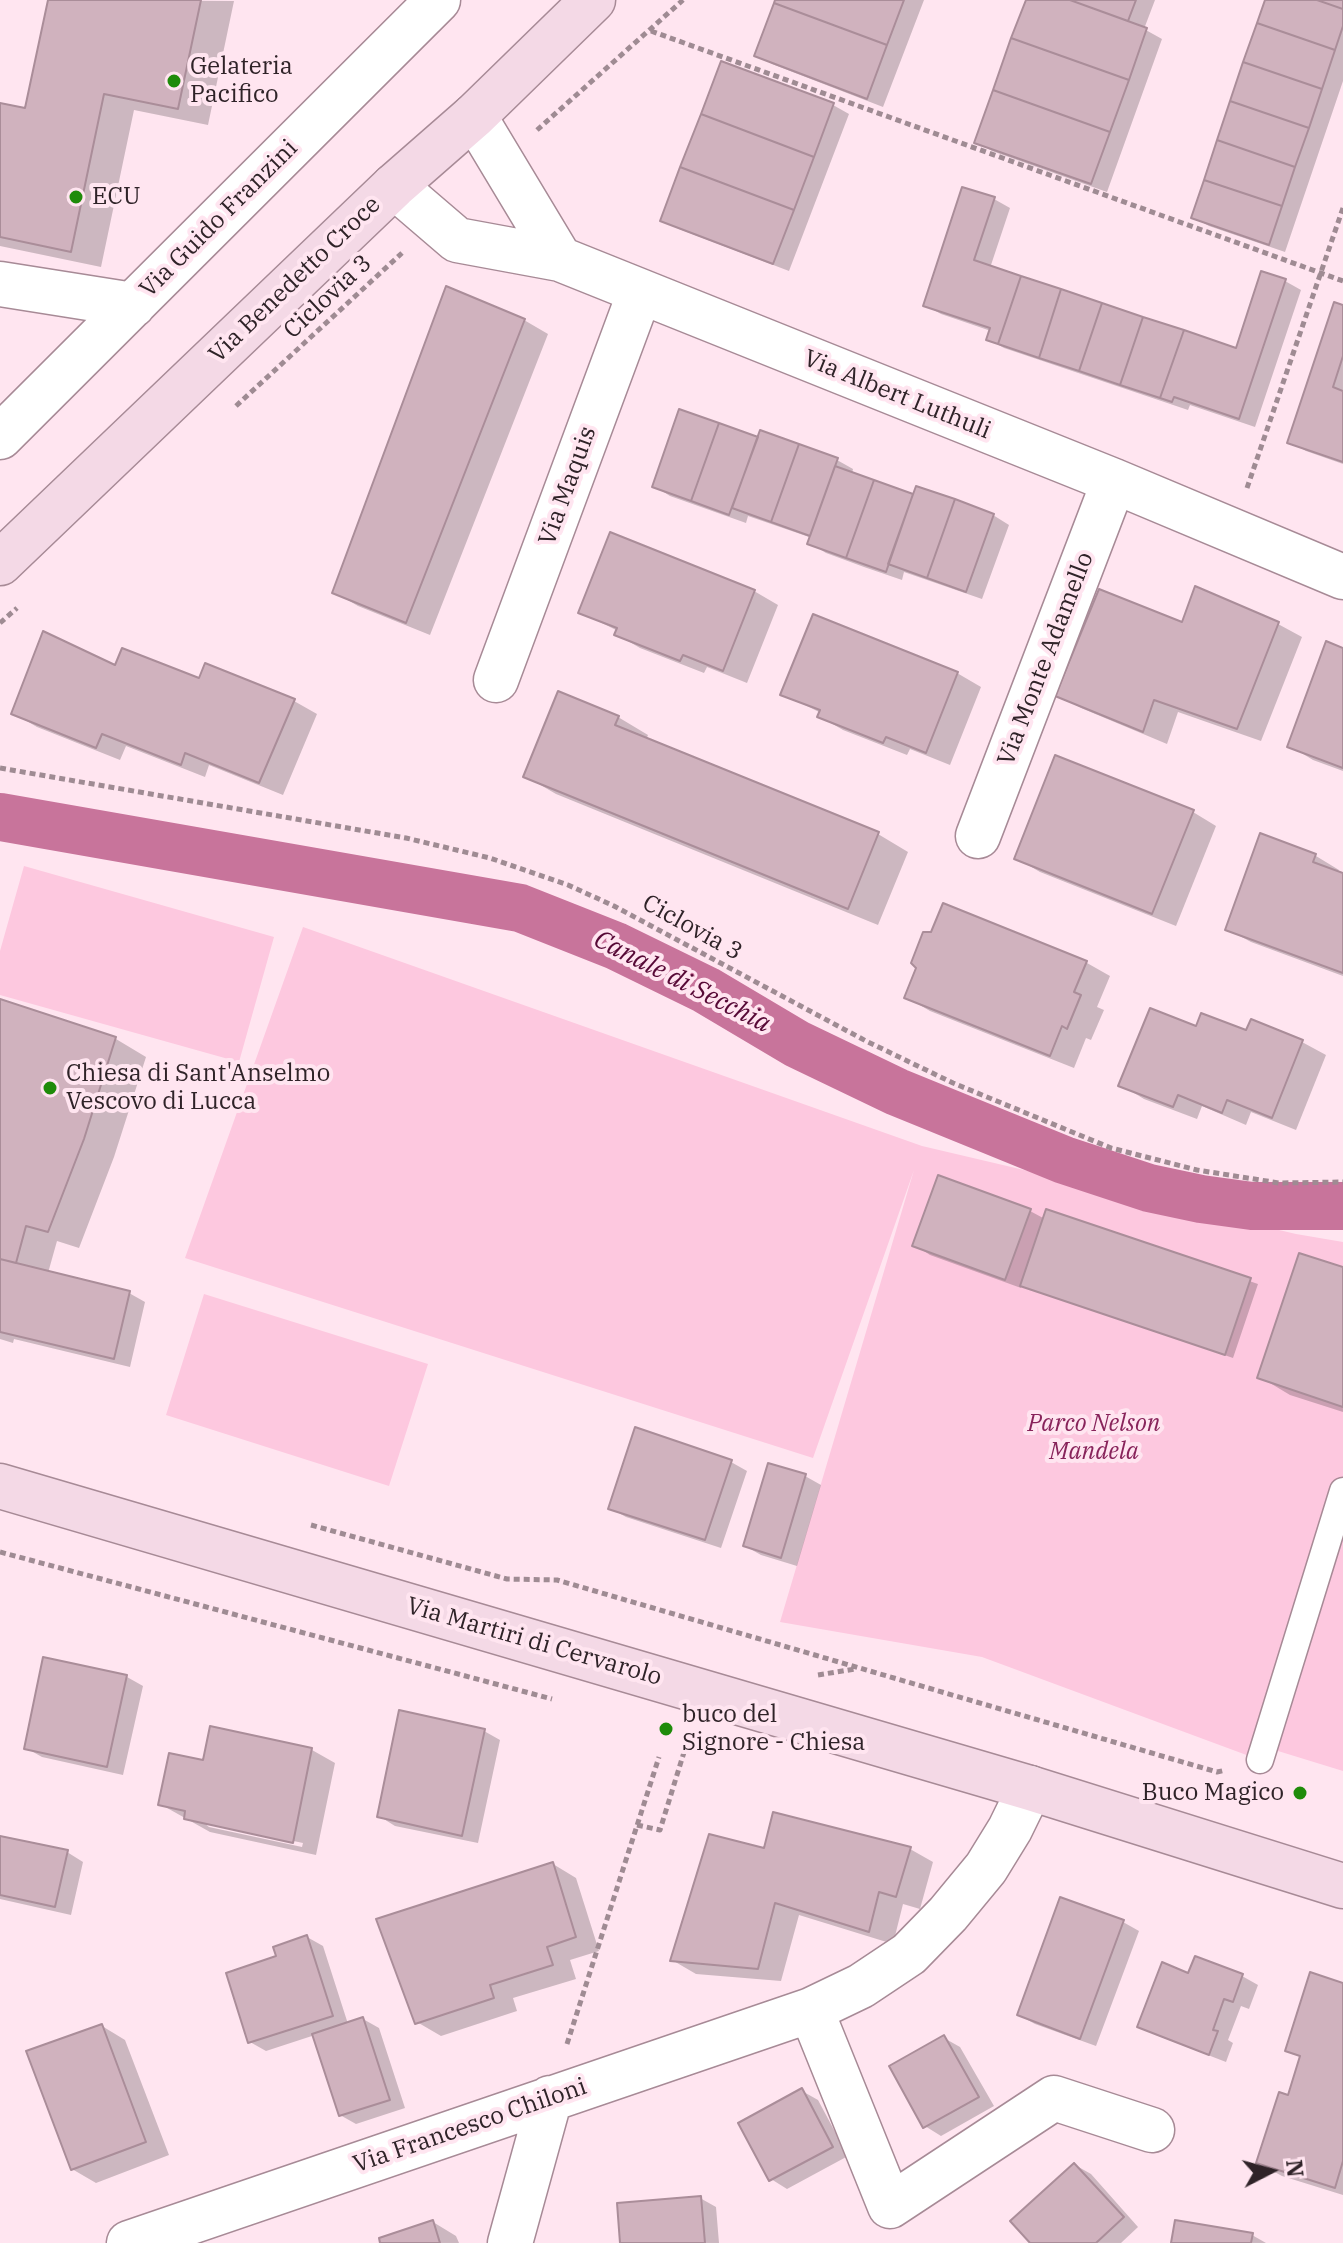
<!DOCTYPE html>
<html>
<head>
<meta charset="utf-8">
<style>
	body { margin:0 }
	#map { position:relative; width:1343px; height:2243px; overflow:hidden; background:#ffe5f0; font-family:"IBM Plex Serif",serif }
	canvas { display:block }
	.north { position:absolute; left:1231px; top:2131px; width:80px; height:80px; -webkit-text-stroke:6px #ffe5f0; paint-order:stroke; rotate:84deg; font-size:22px; font-weight:700; line-height:32px; text-align:center; color:#2f2328 }
	.north::after { content:''; display:block; margin:auto; width:28px; height:36px; background:#2f2328; clip-path:polygon(50% 0,100% 100%,50% 72%,0 100%) }
</style>
</head>
<body>
<div id="map">
<canvas width="1343" height="2243"></canvas>
<div class="north">N</div>
</div>
<script>
const ctx = document.querySelector('canvas').getContext('2d');
ctx.lineJoin = 'round';
function fill(path, color) { ctx.fillStyle = color; ctx.fill(path, 'evenodd'); }
const poly = rows => new Path2D(rows.map(r => 'M' + r).join(''));
function strokePath(path, color, width, dash) { ctx.strokeStyle = color; ctx.lineWidth = width; ctx.lineCap = dash ? 'butt' : 'round'; ctx.setLineDash(dash || []); ctx.stroke(path); }
function write(font, color, halo, rows, align = 'center') {
  ctx.font = font + ' "IBM Plex Serif",serif'; ctx.lineWidth = 8; ctx.setLineDash([]); ctx.textBaseline = 'middle'; ctx.strokeStyle = halo; ctx.fillStyle = color; for (const [text, x, y, turn = 0] of rows) {
    ctx.save(); ctx.translate(x, y); ctx.rotate((+turn || 0) * Math.PI / 180); ctx.textAlign = isNaN(turn) ? turn : align; if (halo) ctx.strokeText(text, 0, 0); ctx.fillText(text, 0, 0); ctx.restore();
  }
}
fill(poly([
	[24,866,274,937,239,1062,0,995,0,951],
	[303,927,922,1146,1296,1234,1343,1242,1343,1771,1265,1747,1260,1760,982,1657,780,1622,914,1170,813,1458,185,1258],
	[204,1294,428,1364,389,1486,166,1415]
]), '#fdc8df');
fill(poly([
	[50,0,234,1,208,125,134,110,101,267,0,246,0,105,26,111],
	[777,0,924,0,883,107,772,64,756,55],
	[1028,0,1155,0,1144,29,1162,39,1107,192,992,151,977,142],
	[1267,0,1343,0,1343,81,1285,252,1209,226,1193,217],
	[833,105,849,114,789,271,679,229,663,220],
	[994,199,1010,208,990,268,1237,350,1285,281,1301,290,1255,427,1190,405,1188,410,1004,348,988,339,991,331,941,314,925,305],
	[1343,308,1343,464,1306,451,1290,442],
	[524,320,548,334,430,635,358,606,334,592],
	[759,439,837,460,853,469,852,474,914,496,993,515,1009,525,982,599,904,572,902,580,864,567,826,553,810,543,812,538,748,516,746,523,670,496,654,486],
	[754,591,778,605,747,683,707,667,704,673,640,648,616,634,618,631,580,612],
	[1278,624,1302,637,1261,741,1178,712,1167,744,1081,708,1057,695,1184,625],
	[1343,650,1343,771,1313,760,1290,746],
	[116,667,200,681,294,701,317,714,283,795,209,765,205,777,126,746,120,760,37,727,13,713],
	[957,673,981,687,950,765,910,749,907,755,843,730,819,716,821,713,783,694],
	[618,717,648,735,646,740,878,834,908,852,878,925,556,794,525,776],
	[1193,812,1216,826,1176,926,1040,872,1016,858],
	[1261,836,1316,856,1339,870,1337,873,1343,875,1343,976,1251,942,1227,929],
	[944,906,1087,963,1110,976,1097,1007,1104,1010,1091,1040,1086,1038,1074,1068,930,1011,906,997],
	[0,1001,116,1039,146,1057,114,1157,79,1248,57,1241,48,1273,129,1293,145,1302,130,1367,14,1339,13,1343,0,1339],
	[1252,1021,1302,1042,1326,1055,1296,1130,1251,1112,1246,1125,1202,1106,1197,1119,1144,1099,1121,1085,1197,1029,1247,1033],
	[1030,1211,1045,1219,1047,1212,1258,1284,1233,1358,1022,1285,1021,1288,930,1255,915,1245],
	[1343,1269,1343,1412,1290,1395,1260,1377],
	[731,1462,747,1471,721,1548,626,1517,610,1508],
	[770,1465,805,1476,821,1485,797,1566,761,1555,745,1546],
	[45,1660,127,1677,143,1686,123,1775,42,1757,26,1748],
	[484,1731,500,1740,478,1843,395,1826,379,1816],
	[312,1750,335,1763,316,1855,210,1832,160,1804,205,1762],
	[203,1822,303,1843,302,1847,209,1827],
	[0,1838,67,1852,83,1862,71,1915,0,1899],
	[910,1849,933,1862,920,1909,903,1904,893,1944,799,1915,781,1981,696,1974,672,1960,765,1850],
	[553,1864,576,1878,599,1951,570,1960,576,1979,513,1998,517,2011,441,2036,417,2022],
	[1123,1922,1139,1931,1096,2046,1035,2024,1019,2015],
	[307,1937,323,1946,348,2024,363,2019,379,2028,405,2108,356,2124,340,2115,315,2035,266,2051,250,2042,278,1958],
	[1189,1976,1242,1976,1258,1985,1249,2009,1241,2006,1228,2040,1233,2043,1226,2062,1156,2035,1140,2026],
	[1343,1985,1343,2195,1282,2176,1258,2163,1290,2097,1302,2058,1288,2050],
	[102,2026,125,2040,169,2155,96,2183,72,2169],
	[944,2038,960,2047,994,2106,941,2136,925,2126],
	[802,2091,818,2100,848,2156,787,2189,771,2179],
	[1075,2165,1091,2174,1138,2227,1121,2243,1033,2243],
	[700,2198,716,2207,719,2243,622,2243],
	[433,2222,456,2236,459,2243,382,2243],
	[1252,2235,1266,2243,1173,2243]
]), '#0003');
strokePath(poly([
	[0,817,520,908,616,946,706,990,797,1044,897,1092,1064,1160,1149,1188,1201,1199,1252,1206,1343,1206]
]), '#c8749b', 48);
const building = poly([
	[48,0,201,0,178,109,104,94,71,252,0,237,0,103,25,108,48,0],
	[775,0,904,0,887,45,774,3,775,0],
	[1026,0,1070,0,1147,28,1129,80,1011,38,1026,0],
	[1070,0,1136,0,1128,21,1070,0],
	[1265,0,1317,0,1343,9,1343,26,1335,50,1257,23,1265,0],
	[1317,0,1343,0,1343,9,1317,0],
	[774,3,887,45,867,99,754,56,774,3],
	[1257,23,1335,50,1322,89,1243,62,1257,23],
	[1011,38,1129,80,1110,132,993,90,1011,38],
	[721,61,834,103,814,157,701,114,721,61],
	[1243,62,1322,89,1309,128,1230,101,1243,62],
	[993,90,1110,132,1091,184,974,143,993,90],
	[1230,101,1309,128,1295,167,1217,140,1230,101],
	[701,114,814,157,794,210,680,167,701,114],
	[1217,140,1295,167,1282,206,1204,180,1217,140],
	[680,167,794,210,773,264,660,221,680,167],
	[1204,180,1282,206,1269,245,1191,218,1204,180],
	[962,187,995,197,974,260,1021,276,998,344,986,340,990,328,923,306,962,187],
	[1261,271,1286,279,1239,419,1174,397,1172,402,1160,398,1184,330,1236,348,1261,271],
	[1021,276,1061,289,1039,358,998,344,1021,276],
	[446,286,525,319,406,623,332,593,446,286],
	[1061,289,1102,303,1079,371,1039,358,1061,289],
	[1334,302,1343,305,1343,356,1333,387,1343,391,1343,462,1287,443,1334,302],
	[1102,303,1143,317,1120,385,1079,371,1102,303],
	[1143,317,1184,330,1160,398,1120,385,1143,317],
	[679,409,719,423,691,501,652,487,679,409],
	[719,423,758,437,729,515,691,501,719,423],
	[760,430,799,444,771,522,732,508,760,430],
	[799,444,838,458,810,536,771,522,799,444],
	[835,466,874,480,846,558,807,544,835,466],
	[874,480,913,494,886,572,846,558,874,480],
	[916,486,955,499,927,578,888,564,916,486],
	[955,499,994,514,966,592,927,578,955,499],
	[610,532,755,590,723,671,683,655,680,661,614,635,617,628,578,613,610,532],
	[1195,586,1279,622,1237,729,1154,700,1143,732,1055,696,1099,589,1182,622,1195,586],
	[813,614,958,672,926,753,886,737,883,743,817,717,820,710,780,695,813,614],
	[43,631,115,665,122,648,199,678,205,663,295,699,259,783,185,753,181,765,102,734,96,748,11,714,43,631],
	[1326,641,1343,648,1343,768,1287,747,1326,641],
	[558,691,619,716,615,725,879,832,848,909,523,777,558,691],
	[1055,755,1194,810,1152,914,1014,859,1055,755],
	[1260,833,1316,854,1313,862,1343,873,1343,973,1225,930,1260,833],
	[943,903,1087,961,1074,992,1081,995,1067,1029,1062,1026,1050,1056,904,998,916,968,911,963,923,932,931,932,943,903],
	[0,999,116,1037,84,1139,48,1232,26,1226,16,1263,0,1259,0,999],
	[1150,1008,1196,1026,1201,1013,1246,1030,1251,1019,1303,1040,1272,1118,1227,1100,1222,1113,1178,1095,1173,1107,1118,1086,1150,1008],
	[938,1175,1031,1209,1005,1280,912,1246,938,1175],
	[1046,1209,1251,1278,1225,1355,1020,1286,1046,1209],
	[1299,1253,1343,1267,1343,1407,1257,1378,1299,1253],
	[0,1259,130,1291,114,1359,0,1332,0,1259],
	[635,1427,732,1460,705,1540,608,1509,635,1427],
	[768,1463,806,1474,781,1558,743,1546,768,1463],
	[43,1657,127,1675,107,1767,24,1749,43,1657],
	[399,1710,485,1729,462,1836,377,1817,399,1710],
	[210,1726,312,1748,293,1843,184,1819,185,1811,158,1805,169,1753,203,1760,210,1726],
	[773,1812,911,1847,896,1897,879,1892,869,1932,775,1903,758,1969,670,1961,709,1834,764,1848,773,1812],
	[0,1836,68,1850,55,1907,0,1895,0,1836],
	[553,1862,576,1937,547,1947,553,1965,490,1985,494,1998,415,2024,376,1919,553,1862],
	[1060,1897,1124,1920,1080,2039,1017,2015,1060,1897],
	[307,1935,333,2016,248,2043,226,1973,276,1956,273,1947,307,1935],
	[1195,1956,1243,1974,1233,2002,1224,1999,1213,2030,1218,2031,1209,2055,1137,2027,1162,1962,1188,1973,1195,1956],
	[1310,1972,1343,1983,1343,2161,1335,2188,1256,2163,1279,2092,1288,2095,1300,2056,1285,2051,1310,1972],
	[363,2017,390,2100,339,2116,312,2034,363,2017],
	[102,2024,146,2142,71,2170,26,2051,102,2024],
	[944,2035,979,2097,923,2128,889,2066,944,2035],
	[802,2088,833,2147,769,2181,738,2123,802,2088],
	[1074,2163,1124,2217,1096,2243,1030,2243,1010,2221,1074,2163],
	[701,2196,705,2243,620,2243,617,2203,701,2196],
	[433,2220,440,2243,380,2243,379,2238,433,2220],
	[1175,2220,1253,2233,1251,2243,1171,2243,1175,2220]
]);
fill(building, '#d0b2be');
strokePath(building, '#aa8d99', 2);
const lane = poly([
	[1260,1760,1343,1491]
]);
const street = poly([
	[474,116,560,259],
	[394,186,457,240,560,259,1114,481,1343,577],
	[0,284,133,305],
	[0,437,438,0],
	[496,680,640,292],
	[978,836,1114,481],
	[811,2010,890,2206,1054,2098,1152,2130],
	[129,2243,811,2010,861,1986,909,1954,948,1914,986,1868,1010,1829,1030,1788],
	[510,2243,550,2098]
]);
const secondary = poly([
	[0,563,394,186,474,116,593,0],
	[0,1486,1030,1788,1343,1886]
]);
strokePath(lane, '#a78a96', 29);
strokePath(street, '#a78a96', 47);
strokePath(secondary, '#a78a96', 47);
strokePath(poly([
	[651,31,1343,281],
	[537,130,683,0],
	[236,406,402,253],
	[1247,488,1343,208],
	[0,623,17,608],
	[0,768,406,838,490,858,568,885,614,906,866,1041,953,1083,1111,1148,1197,1170,1279,1183,1343,1182],
	[311,1525,507,1579,557,1580,1217,1772,1226,1770],
	[0,1552,552,1699],
	[818,1675,855,1669],
	[637,1825,660,1830,689,1736],
	[567,2044,659,1757]
]), '#9f8b93', 5, [6, 4]);
strokePath(lane, '#fff', 26);
strokePath(street, '#fff', 44);
strokePath(secondary, '#f4d9e6', 44);
for (const [x, y, r, color] of [
	[174,81,8,"#1f8b0a"],
	[76,197,8,"#1f8b0a"],
	[50,1088,8,"#1f8b0a"],
	[666,1729,8,"#1f8b0a"],
	[1300,1793,8,"#1f8b0a"]
]) { const dot = new Path2D(); dot.arc(x, y, r, 0, 2 * Math.PI); ctx.fillStyle = color; ctx.fill(dot); strokePath(dot, '#ffe5f0', 3); }
write('24px', '#2f2328', '#ffe5f0', [
	["Gelateria",190,67],
	["Pacifico",190,95],
	["ECU",92,197],
	["Chiesa di Sant'Anselmo",66,1074],
	["Vescovo di Lucca",66,1102],
	["buco del",682,1715],
	["Signore - Chiesa",682,1743],
	["Buco Magico",1284,1793,"right"]
], 'left');
write('24px', '#2f2328', '#ffe5f0', [
	["Via Guido Franzini",219,219,-45],
	["Via Benedetto Croce",295,280,-44],
	["Ciclovia 3",328,297,-43],
	["Via Albert Luthuli",897,395,22],
	["Via Maquis",568,486,-70],
	["Via Monte Adamello",1046,659,-69],
	["Ciclovia 3",692,928,29],
	["Via Martiri di Cervarolo",534,1642,16],
	["Via Francesco Chiloni",470,2126,-19]
]);
write('italic 24px', '#88245b', '#ffe5f0', [
	["Parco Nelson",1094,1424],
	["Mandela",1094,1452]
]);
write('italic 26px', '#570936', '#ffe5f0', [
	["Canale di Secchia",682,982,27]
]);
</script>
</body>
</html>
